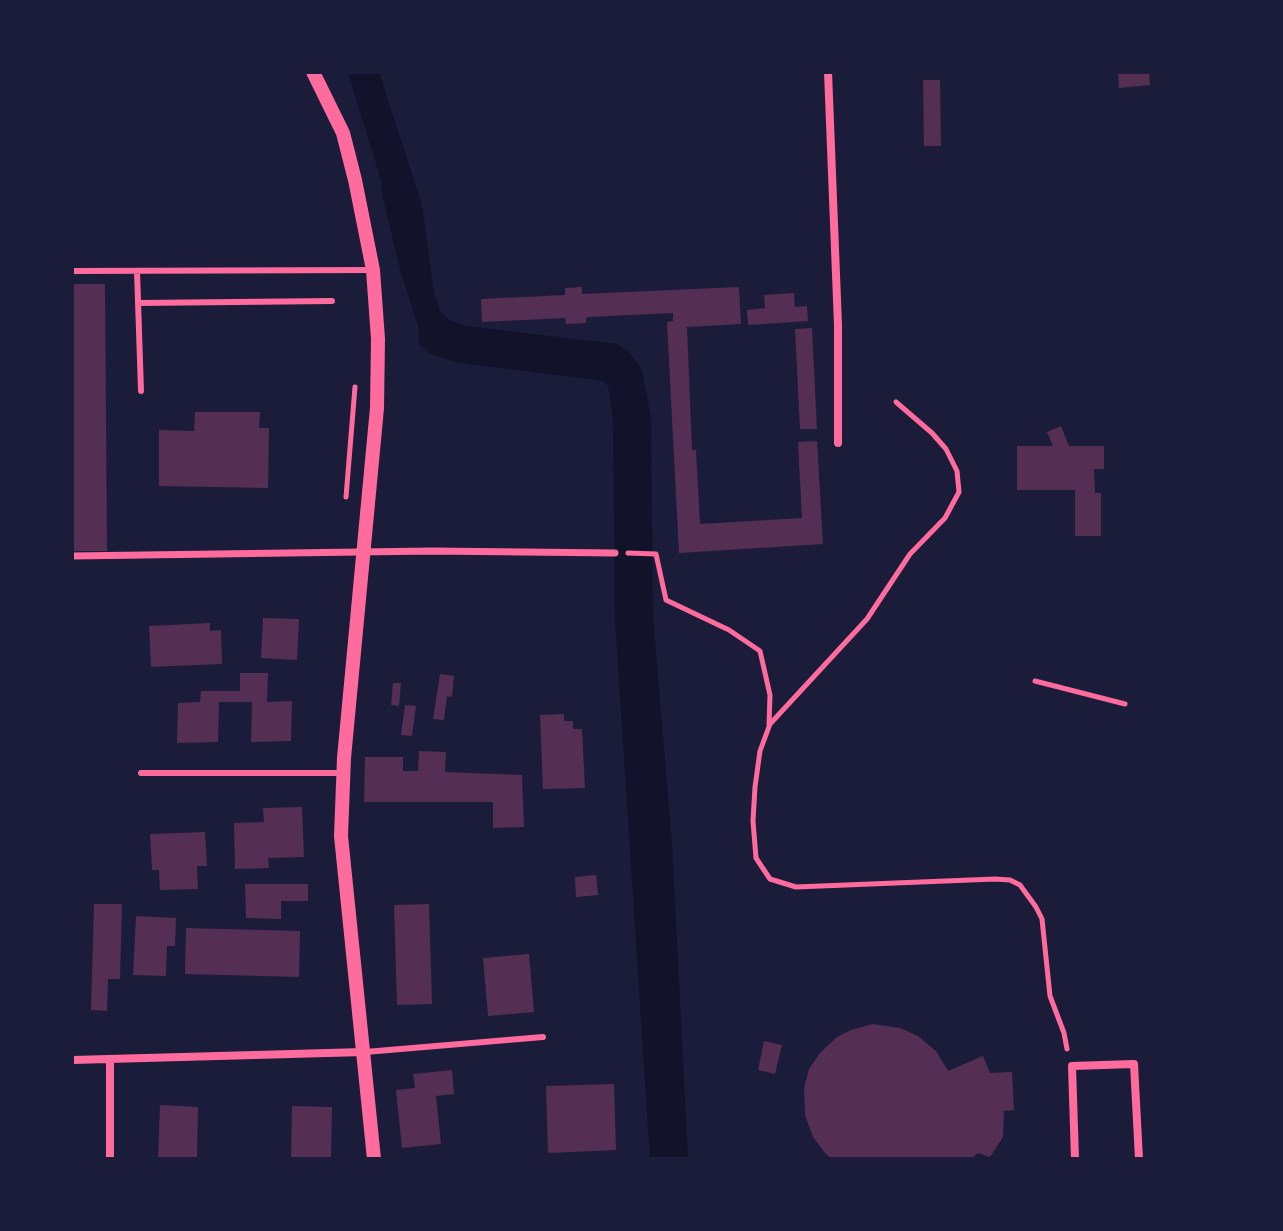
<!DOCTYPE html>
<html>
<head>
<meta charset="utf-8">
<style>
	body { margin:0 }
	#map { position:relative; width:1283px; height:1231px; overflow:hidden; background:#1b1b3a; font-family:"Exo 2",sans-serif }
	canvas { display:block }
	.frame { position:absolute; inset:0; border:74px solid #1b1b3a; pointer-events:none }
</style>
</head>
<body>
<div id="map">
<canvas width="1283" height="1231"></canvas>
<div class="frame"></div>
</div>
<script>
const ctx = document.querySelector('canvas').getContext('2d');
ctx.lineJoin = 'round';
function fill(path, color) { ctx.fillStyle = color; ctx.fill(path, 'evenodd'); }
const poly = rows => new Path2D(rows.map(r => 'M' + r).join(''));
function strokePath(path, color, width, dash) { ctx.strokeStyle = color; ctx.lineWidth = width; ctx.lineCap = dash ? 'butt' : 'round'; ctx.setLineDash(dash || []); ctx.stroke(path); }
fill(poly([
	[348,72,379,72,422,205,434,293,441,313,450,320,467,326,617,344,628,351,642,370,651,418,653,616,672,843,688,1159,650,1159,615,619,613,420,608,386,603,381,459,363,433,355,419,344,418,312,411,279]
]), '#12122b');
strokePath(poly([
	[385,189,404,269,421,322]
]), '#12122b', 8);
fill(poly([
	[1118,72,1149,72,1150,85,1119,88],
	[923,80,940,80,941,146,924,146],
	[72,284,105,284,107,551,72,551],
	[582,287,582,294,739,287,741,324,687,327,692,450,696,450,700,524,802,518,798,442,817,441,823,544,679,553,667,322,673,321,673,313,589,317,586,318,586,323,566,324,565,318,482,322,481,299,565,295,565,288],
	[794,293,795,307,807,306,808,321,748,325,747,310,765,308,764,295],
	[812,328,817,429,800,429,795,329],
	[195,412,260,412,259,428,269,428,268,488,159,486,159,430,194,431],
	[1061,426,1069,446,1104,446,1104,469,1094,469,1095,493,1101,493,1101,536,1075,536,1075,490,1017,490,1017,446,1053,446,1047,432],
	[263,618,299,619,297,660,261,658],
	[210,623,210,631,221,630,222,664,151,667,149,626],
	[240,673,268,673,267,702,292,701,291,741,251,742,252,702,219,702,218,742,177,743,178,703,200,702,201,691,240,691],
	[440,674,454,676,452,697,447,696,444,720,433,719],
	[393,683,401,683,399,706,391,705],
	[405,705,416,706,412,736,401,735],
	[564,714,564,721,573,721,573,729,582,729,585,788,543,789,540,715],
	[419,751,446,752,445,772,522,775,524,827,493,828,493,802,364,802,365,757,403,757,403,771,418,771],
	[302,807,304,857,268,858,269,868,235,869,234,823,264,822,263,808],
	[205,832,207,866,197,866,198,889,160,890,159,870,152,870,150,834],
	[596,875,598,895,576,897,575,877],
	[245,884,308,884,308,901,281,901,281,919,246,918],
	[94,904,122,904,120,979,108,979,107,1011,91,1010],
	[429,904,432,1004,397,1005,394,905],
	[136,916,176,918,175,946,167,946,166,976,133,975],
	[186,928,300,931,299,977,185,974],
	[529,954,534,1012,488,1016,483,958],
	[873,1024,900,1028,918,1036,936,1051,948,1071,983,1056,990,1073,1012,1072,1014,1110,1004,1111,1003,1137,990,1157,978,1153,971,1159,832,1159,825,1153,813,1137,805,1115,804,1088,809,1069,820,1053,837,1037,851,1030],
	[764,1041,782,1045,775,1074,758,1070],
	[452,1070,454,1094,436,1096,441,1144,402,1148,396,1090,415,1088,413,1074],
	[614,1084,616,1150,548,1153,546,1086],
	[160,1105,198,1107,197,1159,158,1159],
	[292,1106,332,1107,331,1159,291,1159]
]), '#542f53');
strokePath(poly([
	[896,402,932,433,946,449,957,471,959,492,945,518,910,554,867,619,770,724,760,751,755,787,753,821,756,858,770,879,796,887,995,879,1010,880,1020,885,1036,907,1042,919,1050,996,1064,1033,1067,1049],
	[346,497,355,387],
	[628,553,656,554,666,600,729,630,760,651,770,695,769,725],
	[1035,681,1125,704]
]), '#ff6b9d', 5);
strokePath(poly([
	[72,271,373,270],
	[137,271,141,391],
	[138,303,332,301],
	[141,773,341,773],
	[365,1052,543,1037]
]), '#ff6b9d', 6);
strokePath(poly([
	[72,556,432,551,615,553]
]), '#ff6b9d', 7);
strokePath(poly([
	[828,72,838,325,838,443],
	[72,1060,364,1052],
	[110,1159,110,1060],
	[1075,1159,1072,1066,1134,1064,1139,1159]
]), '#ff6b9d', 8);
strokePath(poly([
	[313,72,343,133,355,180,373,270,378,339,377,408,344,758,341,836,374,1159]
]), '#ff6b9d', 14);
</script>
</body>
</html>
